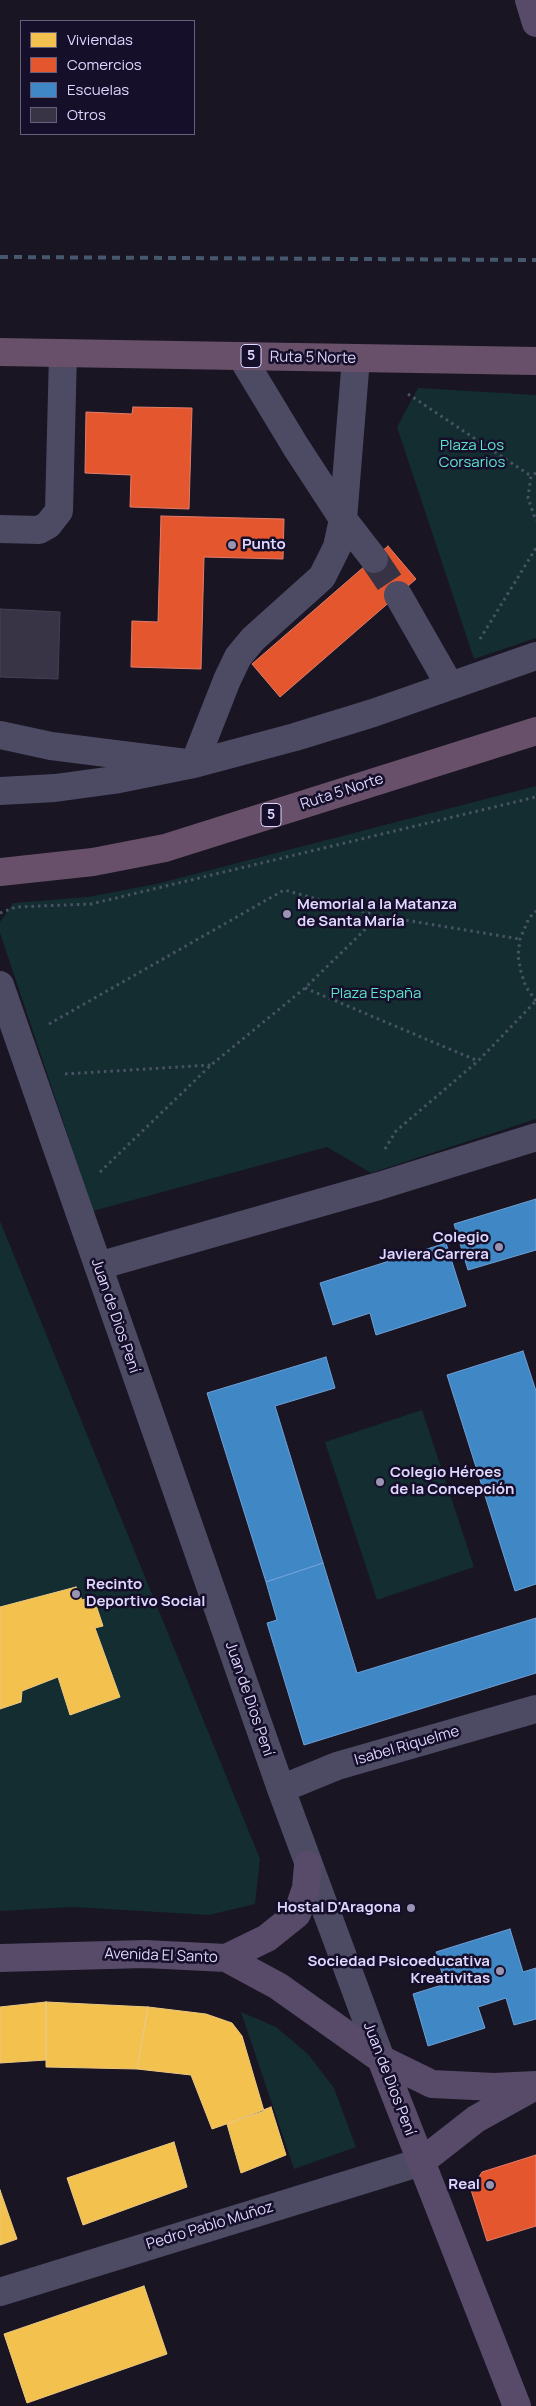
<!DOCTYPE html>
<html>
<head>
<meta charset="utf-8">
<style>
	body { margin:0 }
	#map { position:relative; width:536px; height:2406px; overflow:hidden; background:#191523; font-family:Manrope,sans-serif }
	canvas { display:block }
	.legend { position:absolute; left:20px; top:20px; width:175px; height:115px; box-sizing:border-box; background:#160f29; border:1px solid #665f7f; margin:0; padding:6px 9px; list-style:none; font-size:15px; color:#dfd7ff }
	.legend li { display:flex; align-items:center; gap:10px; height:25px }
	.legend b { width:25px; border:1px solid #665f7f }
</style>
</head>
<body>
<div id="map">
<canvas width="536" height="2406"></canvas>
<ul class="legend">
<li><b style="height:14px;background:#f2c14e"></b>Viviendas</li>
<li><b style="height:14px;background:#e4572e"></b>Comercios</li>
<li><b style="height:14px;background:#3f88c5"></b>Escuelas</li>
<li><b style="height:14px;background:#383345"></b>Otros</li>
</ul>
</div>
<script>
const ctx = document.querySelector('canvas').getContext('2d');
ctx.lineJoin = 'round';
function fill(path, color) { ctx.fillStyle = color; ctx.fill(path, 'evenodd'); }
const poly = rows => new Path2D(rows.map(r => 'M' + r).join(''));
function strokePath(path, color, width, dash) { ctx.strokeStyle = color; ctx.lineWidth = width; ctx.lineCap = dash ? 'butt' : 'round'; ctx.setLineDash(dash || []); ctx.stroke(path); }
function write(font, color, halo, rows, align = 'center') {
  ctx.font = font + ' Manrope,sans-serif'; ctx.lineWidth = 5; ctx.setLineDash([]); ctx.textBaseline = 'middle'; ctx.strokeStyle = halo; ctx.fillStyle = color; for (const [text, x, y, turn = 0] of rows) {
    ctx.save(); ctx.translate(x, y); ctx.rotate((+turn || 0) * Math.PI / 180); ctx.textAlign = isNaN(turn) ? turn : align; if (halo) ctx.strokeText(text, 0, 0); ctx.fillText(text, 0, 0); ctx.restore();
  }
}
fill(poly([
	[418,388,536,395,536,638,474,659,397,427],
	[536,786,536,1119,371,1173,327,1147,93,1211,0,933,0,922,13,903,88,897,156,884],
	[0,1221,260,1859,255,1904,209,1915,72,1907,0,1911],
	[422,1410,474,1567,377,1600,325,1442],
	[241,2012,276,2027,308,2054,334,2088,356,2147,294,2169]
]), '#132d31');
const homes = poly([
	[76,1587,82,1600,93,1596,103,1626,95,1628,120,1697,70,1715,58,1677,22,1691,21,1702,0,1709,0,1607,76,1587],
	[46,2002,148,2007,137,2069,46,2067,46,2002],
	[46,2002,46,2060,0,2063,0,2007,46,2002],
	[148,2007,206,2014,232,2023,242,2036,264,2111,212,2129,191,2075,137,2069,148,2007],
	[271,2107,286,2155,241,2173,227,2124,271,2107],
	[174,2142,187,2187,83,2225,67,2178,174,2142],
	[0,2190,17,2239,0,2245,0,2190],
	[144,2286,167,2354,27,2403,4,2334,144,2286]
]);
fill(homes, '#f2c14e');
strokePath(homes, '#ecc883', 1);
const shops = poly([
	[133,407,192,408,189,509,130,507,131,475,85,473,86,412,132,414,133,407],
	[161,516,284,519,283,559,204,557,201,669,131,667,132,621,158,622,161,516],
	[388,546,416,579,280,697,252,664,388,546],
	[536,2155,536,2226,487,2241,471,2190,482,2172,536,2155]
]);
fill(shops, '#e4572e');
strokePath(shops, '#e27d6d', 1);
const schools = poly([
	[536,1199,536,1250,468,1270,454,1224,536,1199],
	[446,1243,466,1306,376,1335,370,1313,333,1325,320,1283,446,1243],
	[523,1351,536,1391,536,1584,515,1591,447,1375,523,1351],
	[326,1357,335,1388,275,1406,323,1563,266,1582,207,1393,326,1357],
	[323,1563,357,1673,536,1618,536,1673,304,1745,267,1623,277,1620,266,1582,323,1563],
	[510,1929,523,1972,536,1968,536,2019,514,2025,506,1998,478,2007,485,2028,428,2046,413,1994,445,1984,436,1952,510,1929]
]);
fill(schools, '#3f88c5');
strokePath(schools, '#6fa0d6', 1);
const building = poly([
	[0,609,60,612,58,679,0,677,0,609]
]);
fill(building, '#383345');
strokePath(building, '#464057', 1);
strokePath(poly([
	[374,559,398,595]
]), '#373244', 28, [28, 14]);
strokePath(poly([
	[408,394,531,476],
	[536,473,531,476,528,498,536,521],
	[480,639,536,548],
	[0,913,16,907,91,904,536,797],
	[305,988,478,1061],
	[536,1001,526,987,521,972,518,956,520,939,529,918,536,911],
	[49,1024,284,890,380,916,520,939],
	[65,1074,211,1065],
	[385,1149,396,1131,478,1061,536,1001],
	[100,1172,211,1065,305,988,379,916]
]), '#485464', 3, [2.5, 4]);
strokePath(poly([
	[241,356,296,447,343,519,374,559],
	[0,529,39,530,48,525,59,511,63,353],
	[398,595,450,686],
	[0,735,51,746,194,764,227,680,238,657,253,639,322,577,337,547,343,519,356,358],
	[0,791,55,788,114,780,194,764,295,737,373,713,536,656],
	[0,985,281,1789,381,2059],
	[98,1266,379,1186,536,1137],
	[281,1789,337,1766,536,1709],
	[0,2292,421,2162]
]), '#4d4a64', 28);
strokePath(poly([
	[529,0,536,23],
	[0,1958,145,1954,226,1958,278,1986,381,2059,432,2084,494,2087,536,2085],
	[226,1958,267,1938,297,1914,306,1888,308,1865],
	[381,2059,517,2406],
	[421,2162,476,2119,530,2089]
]), '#584b69', 28);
strokePath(poly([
	[0,352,536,361],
	[0,872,93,862,165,848,536,731]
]), '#68506a', 28);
strokePath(poly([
	[0,257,536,260]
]), '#46586e', 4, [8, 6]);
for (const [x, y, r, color] of [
	[232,545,5,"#9a93b2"],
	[287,914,5,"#9a93b2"],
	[499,1247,5,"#9a93b2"],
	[380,1482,5,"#9a93b2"],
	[76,1594,5,"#9a93b2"],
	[411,1908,5,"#9a93b2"],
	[500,1971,5,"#9a93b2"],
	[490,2185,5,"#9a93b2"]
]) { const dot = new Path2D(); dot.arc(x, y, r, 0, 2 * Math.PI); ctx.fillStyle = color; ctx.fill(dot); strokePath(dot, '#160f29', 2); }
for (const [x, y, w] of [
	[251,356,20],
	[271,815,20]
]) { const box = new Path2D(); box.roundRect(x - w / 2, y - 11.5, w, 23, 4); ctx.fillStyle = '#160f29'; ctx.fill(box); strokePath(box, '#dfd7ff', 1); }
write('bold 14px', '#dfd7ff', null, [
	["5",251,356],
	["5",271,815]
]);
write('15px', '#dfd7ff', '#160f29', [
	["Ruta 5 Norte",313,358,1],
	["Ruta 5 Norte",342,792,-18],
	["Juan de Dios Pení",115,1316,71],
	["Juan de Dios Pení",249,1699,71],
	["Isabel Riquelme",407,1746,-16],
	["Avenida El Santo",161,1956,2],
	["Juan de Dios Pení",389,2079,69],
	["Pedro Pablo Muñoz",210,2226,-17]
]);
write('15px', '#5ee4ce', '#160f29', [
	["Plaza Los",472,446],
	["Corsarios",472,463],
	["Plaza España",376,994]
]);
write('bold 15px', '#dfd7ff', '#160f29', [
	["Punto",242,545],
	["Memorial a la Matanza",297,905],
	["de Santa María",297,922],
	["Colegio",489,1238,"right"],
	["Javiera Carrera",489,1255,"right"],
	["Colegio Héroes",390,1473],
	["de la Concepción",390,1490],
	["Recinto",86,1585],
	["Deportivo Social",86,1602],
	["Hostal D'Aragona",401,1908,"right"],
	["Sociedad Psicoeducativa",490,1962,"right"],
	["Kreativitas",490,1979,"right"],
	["Real",480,2185,"right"]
], 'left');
</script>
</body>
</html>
